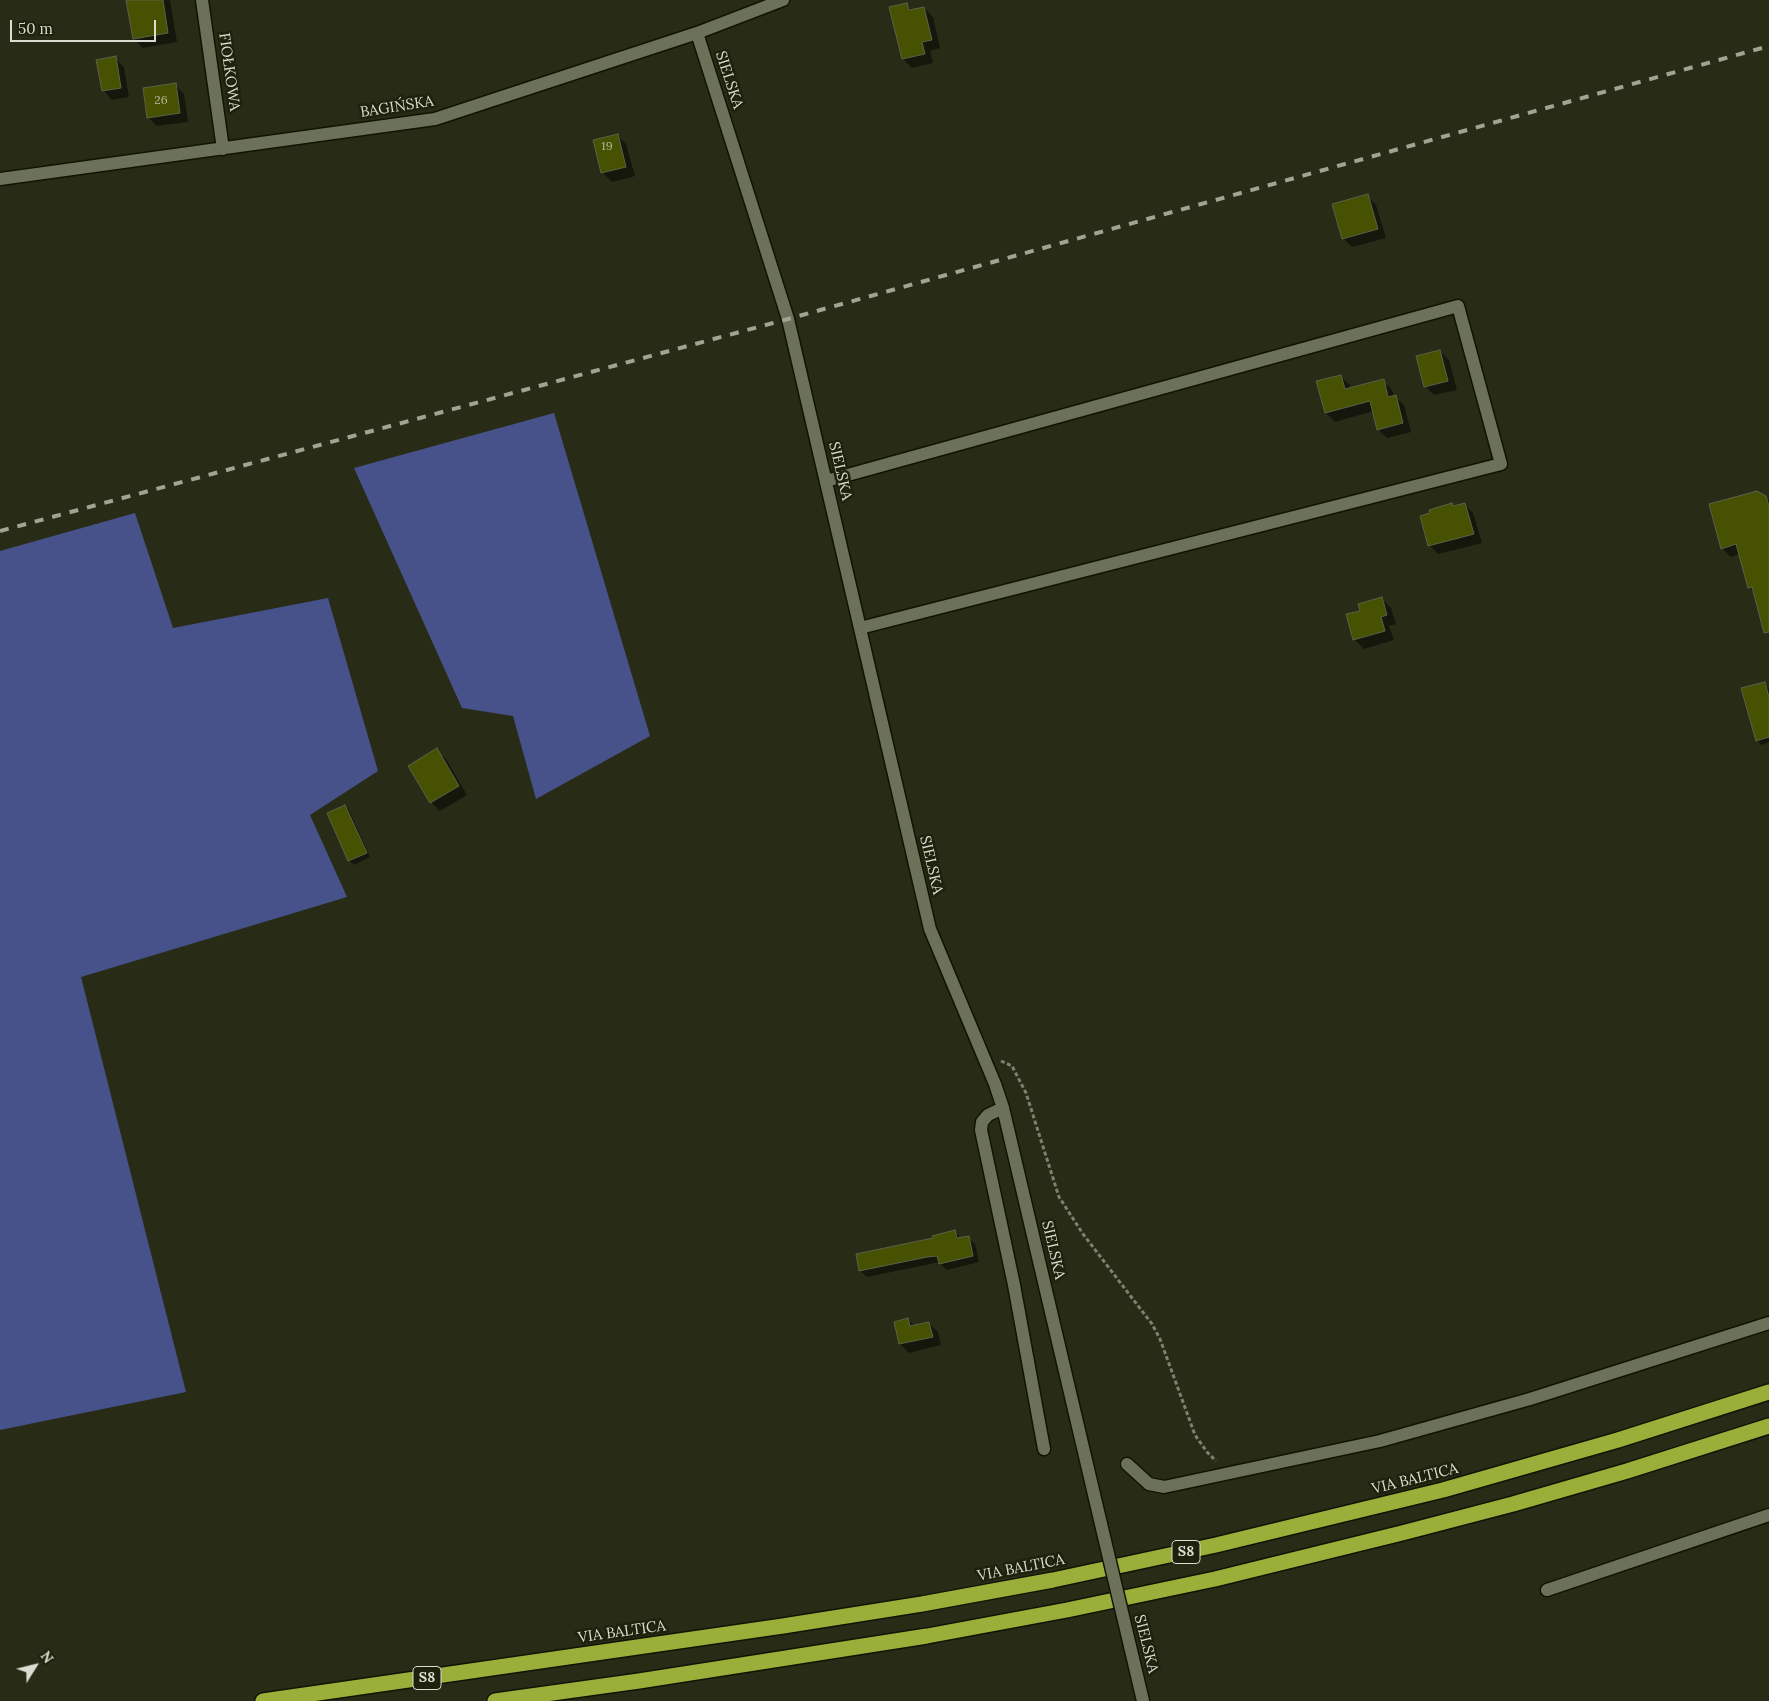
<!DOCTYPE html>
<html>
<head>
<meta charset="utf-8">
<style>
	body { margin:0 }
	#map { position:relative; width:1769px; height:1701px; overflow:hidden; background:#282c17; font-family:Lora,serif }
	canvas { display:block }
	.north { position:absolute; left:10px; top:1641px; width:50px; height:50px; -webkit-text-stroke:4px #1e220d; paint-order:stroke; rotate:54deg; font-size:14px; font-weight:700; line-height:20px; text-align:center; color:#daddd0 }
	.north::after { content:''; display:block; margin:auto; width:18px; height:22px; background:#daddd0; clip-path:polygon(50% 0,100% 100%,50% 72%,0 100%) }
	.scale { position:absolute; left:10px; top:20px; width:146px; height:22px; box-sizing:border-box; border:2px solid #daddd0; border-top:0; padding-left:6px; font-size:15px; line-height:18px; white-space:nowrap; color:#daddd0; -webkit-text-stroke:4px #1e220d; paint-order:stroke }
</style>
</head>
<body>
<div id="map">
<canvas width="1769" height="1701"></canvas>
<div class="north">N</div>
<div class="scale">50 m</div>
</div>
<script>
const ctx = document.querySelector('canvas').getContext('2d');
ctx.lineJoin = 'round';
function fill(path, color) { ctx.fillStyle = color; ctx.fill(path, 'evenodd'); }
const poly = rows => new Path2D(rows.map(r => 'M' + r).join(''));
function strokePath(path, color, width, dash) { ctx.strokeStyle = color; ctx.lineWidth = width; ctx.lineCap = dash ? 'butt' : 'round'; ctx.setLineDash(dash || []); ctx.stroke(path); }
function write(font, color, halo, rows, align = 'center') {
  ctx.font = font + ' Lora,serif'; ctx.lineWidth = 5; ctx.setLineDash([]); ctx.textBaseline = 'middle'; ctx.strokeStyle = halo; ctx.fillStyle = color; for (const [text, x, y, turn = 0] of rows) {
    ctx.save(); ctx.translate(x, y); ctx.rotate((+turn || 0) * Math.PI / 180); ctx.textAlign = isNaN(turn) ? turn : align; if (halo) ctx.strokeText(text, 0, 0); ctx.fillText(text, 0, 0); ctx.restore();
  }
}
fill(poly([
	[554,413,650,736,536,799,513,716,462,708,354,468],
	[135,513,173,628,328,598,378,771,310,815,347,897,81,977,186,1392,0,1430,0,551]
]), '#47528b');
fill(poly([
	[128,0,170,0,177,42,143,48,134,39],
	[906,4,913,11,924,8,933,17,940,48,930,51,933,63,912,68,903,59],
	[115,58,124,67,129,97,112,100,103,90],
	[175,85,184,94,188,122,157,126,148,117],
	[617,135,626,144,635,176,612,182,603,173,594,141],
	[1367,196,1376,205,1386,238,1352,247,1343,238],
	[1440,351,1449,360,1457,390,1434,395,1425,386],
	[1340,376,1350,385,1350,389,1383,381,1392,390,1394,396,1404,405,1411,432,1387,438,1378,429,1374,411,1335,422,1326,413,1318,382],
	[1765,497,1769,500,1769,624,1754,592,1749,587,1740,554,1731,557,1722,548],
	[1452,504,1455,507,1464,504,1473,513,1482,543,1438,554,1429,545],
	[1382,599,1391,608,1396,624,1389,626,1394,640,1364,649,1355,640,1347,615,1361,611],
	[1764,683,1769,689,1769,742,1762,745,1757,741,1743,689],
	[437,750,446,759,467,795,440,811,431,802],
	[345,806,349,810,370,857,354,865,350,861,328,813],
	[955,1232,962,1239,968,1237,975,1244,979,1262,947,1270,939,1263,935,1263,867,1277,860,1271],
	[908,1320,915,1326,929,1323,938,1332,941,1345,909,1353,900,1344,895,1322]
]), '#0007');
const building = poly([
	[126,0,163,0,168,33,133,39,126,0],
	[907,3,909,10,924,7,932,40,922,42,925,54,902,59,889,7,907,3],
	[116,56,121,88,102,91,96,60,116,56],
	[176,83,180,113,147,118,143,88,176,83],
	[618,134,626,167,601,173,593,140,618,134],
	[1368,194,1378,229,1342,239,1332,204,1368,194],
	[1440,350,1448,381,1424,387,1416,356,1440,350],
	[1341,375,1345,389,1384,379,1388,397,1396,395,1403,423,1377,430,1370,401,1325,413,1316,381,1341,375],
	[1757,491,1766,496,1769,506,1769,632,1764,633,1752,587,1748,588,1736,544,1721,549,1709,504,1757,491],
	[1452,503,1453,506,1465,503,1474,534,1428,546,1420,516,1430,513,1429,510,1452,503],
	[1382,597,1387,615,1381,617,1385,631,1353,640,1346,614,1360,611,1358,604,1382,597],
	[1765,682,1769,697,1769,737,1756,741,1741,688,1765,682],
	[437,748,459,786,430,803,408,766,437,748],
	[345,805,367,853,348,861,327,813,345,805],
	[955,1230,957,1238,969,1236,973,1256,939,1264,937,1256,927,1257,859,1271,856,1254,933,1238,932,1236,955,1230],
	[908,1318,910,1326,929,1322,933,1337,899,1344,894,1322,908,1318]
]);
fill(building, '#465102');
strokePath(building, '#5c614a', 1);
const minor = poly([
	[202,0,223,149],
	[697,33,788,319,930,929,995,1084,1003,1108,1101,1524],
	[0,179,435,119,697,33,783,0],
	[826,481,1458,306,1501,464,860,628],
	[1003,1108,988,1115,982,1122,981,1130,1014,1285,1044,1449],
	[1127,1464,1149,1484,1164,1487,1380,1441,1530,1399,1769,1323],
	[1547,1590,1769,1515],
	[1130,1646,1143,1701]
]);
const highway = poly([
	[263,1701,783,1626,922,1604,1053,1580,1216,1545,1443,1490,1618,1440,1769,1392],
	[495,1701,639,1681,927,1636,1067,1610,1215,1579,1402,1533,1513,1504,1627,1471,1769,1426]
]);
strokePath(minor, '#111402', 15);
strokePath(highway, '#111402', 18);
strokePath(poly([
	[1001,1061,1012,1066,1026,1093,1059,1197,1083,1234,1152,1324,1160,1339,1195,1435,1207,1452,1216,1461]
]), '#7d8170', 3, [4, 2.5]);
strokePath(minor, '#6c725a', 12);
strokePath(highway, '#9aaf3a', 15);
strokePath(poly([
	[0,531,788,319,1769,46]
]), '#a0a494', 4, [9, 9]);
const minorBridge = poly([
	[1101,1524,1130,1646]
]);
strokePath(minorBridge, '#111402', 15, []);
strokePath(minorBridge, '#6c725a', 12);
write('12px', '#b5ba9c', null, [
	["26",161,101],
	["19",607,147]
]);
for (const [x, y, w] of [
	[1186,1552,28],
	[427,1678,28]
]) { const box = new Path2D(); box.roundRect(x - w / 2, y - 11.5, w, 23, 4); ctx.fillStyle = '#1e220d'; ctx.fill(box); strokePath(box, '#daddd0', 1); }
write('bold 14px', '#daddd0', null, [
	["S8",1186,1552],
	["S8",427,1678]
]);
write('15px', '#daddd0', '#1e220d', [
	["FIOŁKOWA",229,72,82],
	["SIELSKA",729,80,72],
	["BAGIŃSKA",397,107,-9],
	["SIELSKA",840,471,77],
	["SIELSKA",931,865,77],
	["SIELSKA",1053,1250,77],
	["VIA BALTICA",1415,1479,-14],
	["VIA BALTICA",1021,1568,-11],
	["VIA BALTICA",622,1632,-8],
	["SIELSKA",1146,1644,76]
]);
</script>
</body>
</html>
